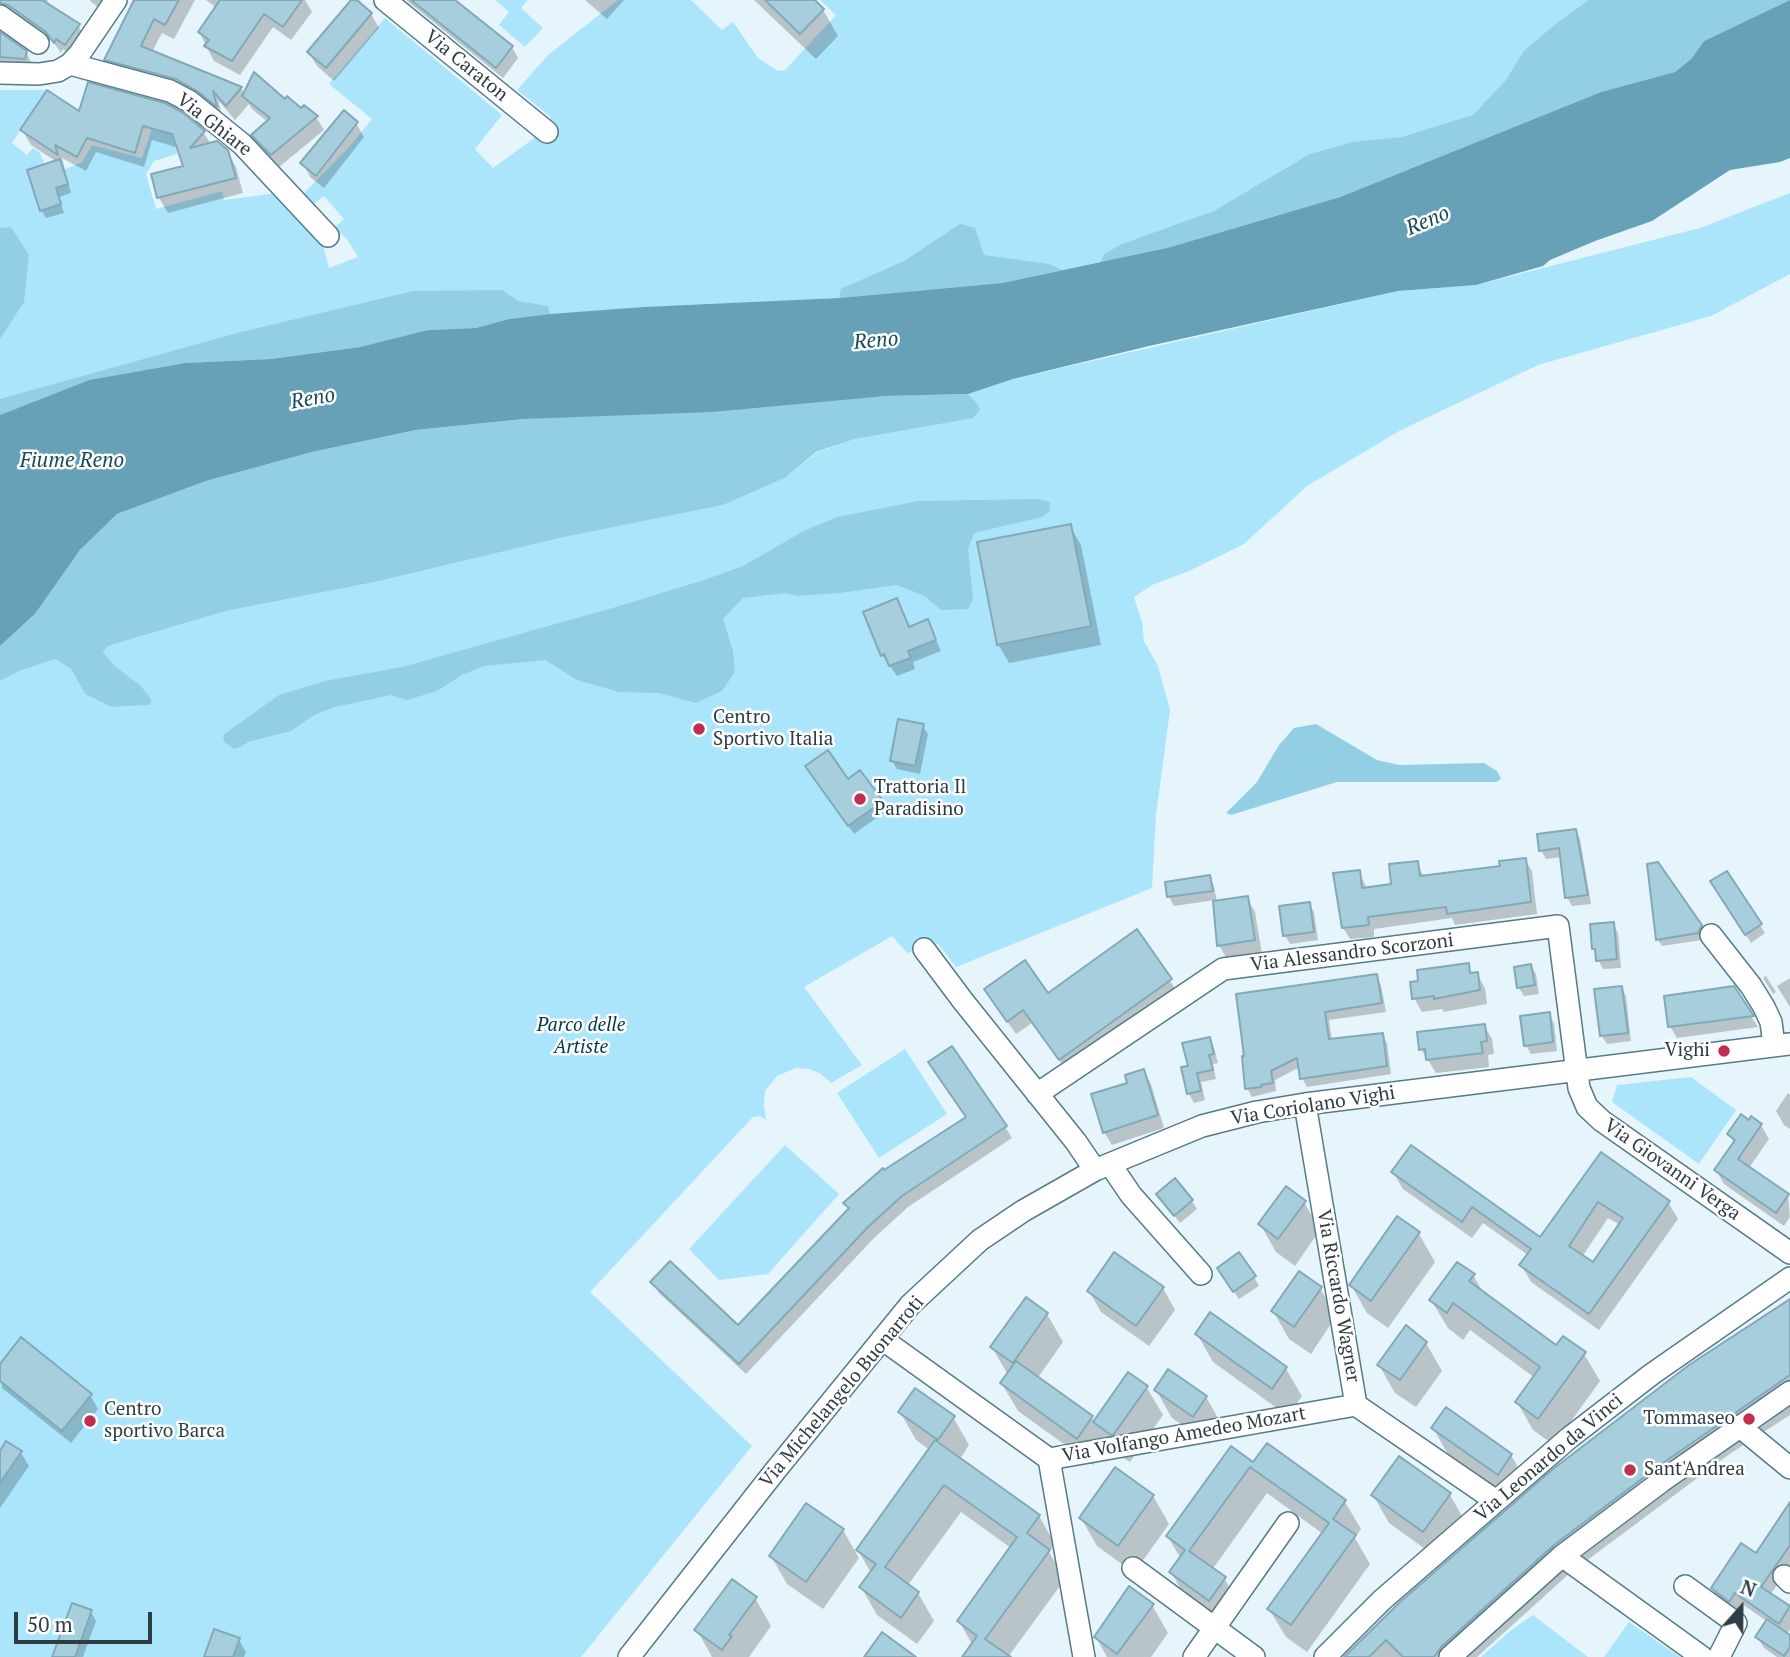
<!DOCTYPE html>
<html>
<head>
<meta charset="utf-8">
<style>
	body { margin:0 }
	#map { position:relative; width:1790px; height:1657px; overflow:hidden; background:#e6f5fb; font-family:"PT Serif",serif }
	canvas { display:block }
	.north { position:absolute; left:1706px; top:1573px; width:70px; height:70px; -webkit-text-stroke:5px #fff; paint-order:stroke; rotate:21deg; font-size:19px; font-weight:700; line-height:28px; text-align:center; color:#2d3d43 }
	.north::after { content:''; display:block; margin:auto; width:24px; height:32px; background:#2d3d43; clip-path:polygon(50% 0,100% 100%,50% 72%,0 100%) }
	.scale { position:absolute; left:14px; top:1612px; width:138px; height:32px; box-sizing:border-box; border:4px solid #2d3d43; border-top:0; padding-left:9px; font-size:21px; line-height:24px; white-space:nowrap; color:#2d3d43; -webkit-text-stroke:5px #fff; paint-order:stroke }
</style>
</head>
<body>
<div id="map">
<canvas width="1790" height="1657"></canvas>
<div class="north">N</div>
<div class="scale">50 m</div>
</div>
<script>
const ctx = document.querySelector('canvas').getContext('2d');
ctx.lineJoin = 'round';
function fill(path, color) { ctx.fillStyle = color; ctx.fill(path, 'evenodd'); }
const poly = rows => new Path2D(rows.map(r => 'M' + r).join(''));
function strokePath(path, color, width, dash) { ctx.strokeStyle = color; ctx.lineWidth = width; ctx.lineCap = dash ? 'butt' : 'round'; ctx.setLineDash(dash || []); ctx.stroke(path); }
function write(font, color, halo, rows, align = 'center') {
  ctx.font = font + ' "PT Serif",serif'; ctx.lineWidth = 5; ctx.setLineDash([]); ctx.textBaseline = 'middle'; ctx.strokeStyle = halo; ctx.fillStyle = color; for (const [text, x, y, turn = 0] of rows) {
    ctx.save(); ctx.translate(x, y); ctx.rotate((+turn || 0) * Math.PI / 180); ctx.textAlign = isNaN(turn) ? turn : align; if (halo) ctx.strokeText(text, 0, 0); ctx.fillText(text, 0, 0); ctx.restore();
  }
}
fill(poly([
	[495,0,528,0,521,8,543,28,525,47,499,25,509,12],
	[618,0,691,0,722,30,733,22,758,58,778,71,785,70,836,15,820,0,1790,0,1704,41,1675,72,1601,92,1167,248,1002,283,839,298,550,314,509,319,476,328,428,330,360,347,271,359,185,363,89,380,0,415,0,90,47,90,12,143,27,155,33,148,39,152,45,164,27,170,40,210,60,204,56,188,63,170,82,162,92,145,142,158,152,128,172,134,177,154,154,161,146,174,156,209,222,191,224,200,277,193,323,245,329,268,358,257,347,239,334,228,344,219,324,196,313,204,304,193,349,147,372,119,329,84,385,18,502,115,475,149,493,168,533,139,551,117,517,90,548,55],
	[1790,193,1790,274,1711,316,1538,365,1401,430,1307,486,1244,544,1189,571,1152,585,1134,597,1142,622,1144,641,1158,666,1170,710,1156,815,1152,888,956,967,938,944,907,953,892,936,804,987,862,1065,831,1083,821,1074,809,1069,796,1068,777,1076,765,1091,764,1104,766,1120,760,1116,753,1117,590,1292,752,1446,581,1657,0,1657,0,681,22,670,55,659,71,669,85,694,111,707,149,705,141,686,114,665,103,652,108,646,226,611,375,582,560,538,723,505,785,478,816,453,855,439,904,430,977,403,968,394,1013,379,1398,291,1476,285,1700,228],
	[905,1049,947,1114,879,1158,837,1093],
	[1691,1077,1736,1110,1699,1164,1612,1102,1617,1085],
	[785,1145,839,1194,768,1274,719,1280,689,1249],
	[1533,1615,1588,1657,1481,1657,1510,1631],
	[1629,1622,1680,1657,1604,1657]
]), '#abe5fc');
fill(poly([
	[1589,0,1790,0,1704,41,1691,59,1675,72,1601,92,1340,197,1167,248,1100,263,1104,254,1122,244,1214,211,1310,154,1353,142,1402,137,1473,115,1506,80,1523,52,1553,26],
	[960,224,975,228,984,255,1049,264,1062,270,1002,283,839,298,841,289,904,261],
	[11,227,29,255,24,302,0,339,0,228],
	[502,290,518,301,548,306,550,314,509,319,476,328,428,330,360,347,271,359,185,363,89,380,0,415,0,399,237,333,413,291],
	[968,394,977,403,980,410,973,418,855,439,816,452,785,478,723,505,560,538,375,582,226,611,108,646,103,652,114,665,141,686,152,701,149,705,111,707,85,694,71,669,55,659,22,670,0,681,0,646,35,614,80,550,117,514,206,481,312,452,416,430,524,419,886,396],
	[1038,499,1050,502,1049,512,1042,517,974,533,968,549,973,600,968,609,941,610,925,596,897,585,839,593,797,596,786,593,743,598,723,619,733,651,735,672,722,691,696,703,659,693,619,692,577,680,545,660,484,666,462,675,437,691,407,700,391,695,335,707,314,715,291,731,248,742,241,747,234,749,224,742,223,735,279,695,325,681,402,667,616,607,707,579,743,566,802,532,837,517,918,501],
	[1316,724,1377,760,1399,765,1484,763,1497,771,1501,779,1496,782,1337,782,1231,815,1226,813,1257,782,1279,745,1294,728]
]), '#92cfe5');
fill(poly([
	[1790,0,1790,158,1780,162,1730,170,1652,221,1595,241,1550,260,1543,266,1476,285,1398,291,1149,346,1013,379,968,394,886,396,712,412,524,419,416,430,312,452,206,481,117,514,80,550,35,614,0,646,0,415,89,380,185,363,271,359,360,347,428,330,476,328,509,319,550,314,644,307,839,298,1002,283,1167,248,1340,197,1601,92,1675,72,1691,59,1704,41]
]), '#66a1b7');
fill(poly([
	[0,0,48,0,46,4,78,25,84,36,72,55,63,49,61,53,54,43,15,16,0,17],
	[89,0,111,0,103,11],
	[137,0,195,0,174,39,162,33,152,52,241,88,245,95,285,101,316,117,324,130,279,167,261,148,254,135,268,122,252,109,249,104,235,120,218,100,223,118,114,74,106,60],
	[206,0,305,0,312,12,291,40,273,27,240,75,214,61,206,46,200,33,217,8],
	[354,0,371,14,379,28,334,81,317,66,309,53],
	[406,0,455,0,512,47,518,58,503,78],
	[585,0,624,0,607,19],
	[754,0,813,0,823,10,838,36,816,59],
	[0,34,26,52,32,64,0,68],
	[80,114,203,132,211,144,227,151,236,167,243,193,168,213,159,198,153,175,185,167,179,148,152,140,144,167,96,152,86,171,62,158,71,193,59,197,64,213,46,218,41,210,57,162,31,145,22,130],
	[356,123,364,137,324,188,310,177,303,163],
	[1070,526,1081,545,1101,645,1009,663,998,644],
	[927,622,941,651,913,662,915,669,897,676,882,655,910,628],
	[922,725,928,734,920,774,897,769,892,761],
	[812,775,848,781,881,802,886,811,854,834],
	[1575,831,1580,839,1591,904,1572,906,1567,897,1562,857,1546,859,1541,850],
	[1525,860,1532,871,1537,914,1455,925,1452,918,1374,929,1374,937,1350,939,1343,928,1335,874,1359,872,1367,889,1393,885,1417,863,1424,877,1502,867],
	[1209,877,1214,886,1217,902,1247,898,1255,912,1262,954,1227,959,1219,945,1215,900,1174,906,1169,897,1167,884],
	[1717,891,1760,925,1765,933,1751,943],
	[1309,904,1314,912,1318,940,1290,944,1285,935],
	[1613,924,1618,933,1621,968,1603,969,1593,949],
	[1701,926,1705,934,1702,940,1662,946,1658,940],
	[1136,932,1179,994,1068,1072,1032,1023,1016,1034,994,1003,1047,995],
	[1468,965,1473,975,1477,974,1485,988,1487,1004,1444,1012,1442,1009,1422,1012,1414,998],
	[1531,966,1536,974,1539,994,1524,996,1519,988,1516,968],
	[1376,976,1381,985,1386,1012,1329,1020,1332,1041,1382,1034,1387,1043,1391,1074,1307,1087,1302,1078,1300,1067,1275,1080,1276,1091,1252,1097,1247,1088,1244,1058],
	[1766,976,1776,992,1773,994,1763,978],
	[1790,978,1790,1007,1777,986],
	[1621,987,1626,996,1631,1041,1607,1044,1602,1036],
	[1733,988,1758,1027,1677,1038,1670,1026],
	[1549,1014,1554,1023,1557,1051,1531,1054,1526,1045],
	[1484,1025,1492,1039,1494,1054,1488,1055,1489,1067,1436,1073,1421,1049],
	[1209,1039,1214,1048,1218,1063,1213,1064,1216,1079,1201,1082,1205,1100,1194,1103,1189,1094,1183,1068,1190,1067],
	[1143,1071,1151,1084,1164,1128,1112,1145,1104,1132,1129,1084],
	[1788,1093,1790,1095,1790,1129,1784,1125,1776,1111],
	[968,1118,1005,1127,1012,1138,908,1207,874,1238,746,1374,659,1293,653,1282,738,1327,849,1210,845,1203],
	[1761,1125,1769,1139,1749,1168,1788,1195,1790,1217,1784,1226,1724,1184,1716,1170,1734,1143,1729,1134],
	[1411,1147,1540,1239,1601,1154,1668,1202,1678,1219,1599,1330,1531,1282,1521,1265,1528,1255,1483,1223,1472,1238,1403,1189,1393,1172],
	[1608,1218,1620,1225,1594,1264,1582,1257],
	[1158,1194,1192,1201,1197,1209,1180,1223],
	[1304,1202,1320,1230,1295,1266,1276,1252,1260,1224],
	[1419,1234,1435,1262,1388,1328,1367,1313,1351,1285],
	[1473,1275,1484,1294,1557,1347,1584,1354,1600,1381,1554,1445,1533,1430,1517,1402,1535,1378,1470,1330,1463,1340,1448,1328,1431,1300],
	[1224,1277,1254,1277,1259,1286,1239,1299],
	[1163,1288,1175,1310,1149,1346,1101,1312,1089,1291],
	[1320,1288,1336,1316,1311,1354,1289,1339,1273,1311],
	[1790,1302,1790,1415,1731,1453,1570,1573,1477,1657,1345,1657],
	[1047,1314,1063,1342,1037,1379,1091,1418,1094,1422,1128,1374,1147,1388,1163,1415,1130,1462,1111,1450,1108,1445,1093,1465,1018,1411,1002,1384,1008,1375,992,1347],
	[1211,1315,1286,1369,1302,1396,1288,1416,1213,1362,1197,1334],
	[1426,1343,1442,1371,1416,1407,1395,1393,1379,1365],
	[0,1366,90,1395,98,1409,71,1443,2,1388],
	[1156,1390,1206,1397,1222,1425,1209,1444,1172,1418],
	[900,1412,953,1417,969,1445,960,1459,1039,1516,1055,1544,1049,1552,1065,1579,1008,1657,964,1657,973,1646,959,1621,1011,1548,961,1512,908,1585,918,1593,934,1621,917,1644,877,1615,861,1587,871,1573,858,1550,930,1450,916,1440],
	[1433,1428,1511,1455,1527,1483,1514,1501,1449,1456],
	[1267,1445,1345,1502,1361,1529,1355,1538,1370,1564,1307,1652,1286,1637,1269,1609,1323,1534,1267,1493,1212,1570,1224,1578,1240,1606,1225,1627,1187,1600,1171,1572,1181,1559,1168,1537,1231,1448,1253,1465],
	[21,1453,29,1466,0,1508,0,1454],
	[1400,1458,1450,1495,1466,1523,1439,1559,1389,1523,1373,1495],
	[1153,1496,1169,1524,1134,1573,1097,1546,1081,1518],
	[1790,1509,1790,1567,1770,1595,1790,1609,1790,1629,1787,1634,1790,1637,1790,1657,1777,1657,1764,1648,1757,1637,1768,1622,1742,1604,1736,1612,1719,1600,1713,1589,1756,1555],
	[843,1530,859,1558,823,1609,787,1584,771,1556],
	[755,1598,771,1626,749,1657,712,1657,697,1630],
	[1152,1605,1168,1633,1151,1657,1107,1657,1096,1637],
	[91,1612,96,1621,83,1657,54,1657],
	[239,1640,246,1652,244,1657,208,1657]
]), '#0003');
const building = poly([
	[0,0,42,0,80,24,65,45,56,39,54,43,46,32,8,5,0,3,0,0],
	[134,0,179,0,165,25,154,19,141,46,242,87,226,106,213,91,217,107,197,91,176,79,104,60,134,0],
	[220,0,302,0,283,27,264,14,232,61,204,46,209,40,198,32,220,0],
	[351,0,357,0,372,13,326,68,307,52,351,0],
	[411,0,455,0,513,46,496,68,411,0],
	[765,0,815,0,824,9,800,34,765,0],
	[0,32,27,51,25,59,0,57,0,32],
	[254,72,285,99,287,96,301,108,304,105,318,116,271,155,251,135,270,118,242,96,254,72],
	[88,82,165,103,182,112,205,131,190,148,217,141,228,150,236,178,157,198,151,174,183,166,172,134,143,126,135,153,87,138,77,157,55,145,58,155,20,130,47,90,79,111,88,82],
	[344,110,358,122,316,176,300,163,344,110],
	[60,159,68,184,56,188,61,204,40,211,27,170,60,159],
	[1071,524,1091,626,997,645,977,542,1071,524],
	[897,598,909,627,928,619,936,640,908,651,911,658,889,666,884,654,881,656,863,612,897,598],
	[898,719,924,724,915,766,890,761,898,719],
	[828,750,848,779,860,770,883,801,848,826,805,766,828,750],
	[1576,829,1588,895,1565,898,1559,848,1539,851,1537,834,1576,829],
	[1526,858,1531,902,1447,914,1446,907,1368,917,1369,925,1342,928,1333,873,1360,870,1362,888,1391,884,1389,864,1418,861,1420,876,1500,866,1499,861,1526,858],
	[1658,862,1702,925,1698,933,1656,940,1647,864,1658,862],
	[1727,871,1762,924,1745,935,1710,881,1727,871],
	[1210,875,1213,891,1167,897,1165,882,1210,875],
	[1248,896,1255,940,1217,946,1213,901,1248,896],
	[1310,902,1314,932,1283,936,1279,906,1310,902],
	[1614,922,1617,959,1596,961,1595,949,1592,949,1590,924,1614,922],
	[1137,929,1172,979,1059,1060,1023,1010,1007,1022,984,989,1025,960,1048,993,1137,929],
	[1469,963,1470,973,1478,972,1480,990,1434,999,1434,996,1412,999,1410,982,1418,981,1417,970,1469,963],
	[1531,964,1535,985,1517,988,1514,967,1531,964],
	[1377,974,1382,1003,1325,1012,1329,1039,1383,1033,1387,1066,1300,1079,1297,1058,1271,1071,1273,1083,1261,1085,1261,1087,1245,1089,1242,1056,1244,1056,1236,994,1377,974],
	[1622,986,1628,1033,1600,1036,1594,989,1622,986],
	[1734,986,1754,1016,1668,1027,1664,996,1734,986],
	[1550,1012,1553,1042,1524,1046,1520,1016,1550,1012],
	[1485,1024,1487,1041,1481,1042,1483,1053,1426,1060,1425,1049,1419,1050,1417,1032,1485,1024],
	[1210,1037,1214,1054,1209,1055,1213,1070,1197,1073,1201,1091,1187,1094,1181,1067,1188,1066,1182,1043,1210,1037],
	[952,1046,1007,1126,902,1196,868,1227,739,1364,650,1282,670,1261,738,1325,849,1208,843,1203,883,1168,884,1170,966,1117,928,1062,952,1046],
	[1144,1069,1158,1115,1103,1133,1091,1094,1127,1083,1125,1075,1144,1069],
	[1741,1114,1749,1120,1751,1116,1762,1124,1738,1159,1789,1194,1776,1213,1714,1170,1735,1140,1727,1134,1741,1114],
	[1411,1145,1540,1237,1601,1152,1670,1201,1589,1314,1519,1265,1531,1249,1472,1207,1462,1222,1391,1172,1411,1145],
	[1598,1202,1623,1218,1593,1262,1569,1246,1598,1202],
	[1175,1178,1193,1200,1174,1216,1156,1194,1175,1178],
	[1286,1186,1306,1201,1278,1239,1258,1224,1286,1186],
	[1397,1216,1420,1232,1371,1301,1349,1285,1397,1216],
	[1114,1252,1164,1287,1136,1326,1087,1291,1114,1252],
	[1239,1252,1256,1276,1233,1292,1217,1268,1239,1252],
	[1457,1262,1475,1274,1469,1281,1556,1345,1563,1336,1586,1352,1538,1419,1515,1402,1540,1367,1453,1303,1447,1313,1429,1300,1457,1262],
	[1299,1271,1322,1287,1294,1327,1271,1311,1299,1271],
	[1026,1297,1048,1313,1013,1363,990,1347,1026,1297],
	[1790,1299,1790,1375,1663,1463,1554,1545,1441,1647,1434,1657,1403,1657,1386,1640,1369,1657,1344,1657,1400,1602,1553,1469,1689,1365,1790,1299],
	[1210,1312,1287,1367,1272,1389,1195,1334,1210,1312],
	[1406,1325,1427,1342,1400,1380,1377,1365,1406,1325],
	[21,1337,92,1394,62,1431,0,1381,0,1364,21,1337],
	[1016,1361,1093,1416,1077,1439,1000,1383,1016,1361],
	[1168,1369,1207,1396,1193,1417,1154,1390,1168,1369],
	[1128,1372,1148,1386,1114,1434,1111,1435,1093,1422,1128,1372],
	[915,1388,955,1416,938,1440,898,1412,915,1388],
	[1446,1407,1512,1454,1498,1475,1431,1428,1446,1407],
	[935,1440,1040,1515,1027,1533,1050,1550,985,1639,1011,1657,962,1657,977,1636,957,1621,1017,1537,944,1485,885,1567,919,1592,901,1618,859,1587,876,1564,856,1550,935,1440],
	[6,1441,22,1451,0,1483,0,1451,6,1441],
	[1267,1443,1346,1500,1333,1519,1356,1535,1291,1625,1267,1609,1329,1523,1250,1467,1189,1551,1226,1577,1209,1601,1169,1572,1185,1550,1166,1536,1231,1446,1253,1462,1267,1443],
	[1399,1456,1451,1493,1423,1532,1371,1495,1399,1456],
	[1115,1467,1154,1495,1118,1546,1079,1518,1115,1467],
	[1790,1502,1790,1545,1761,1587,1790,1606,1779,1624,1735,1593,1729,1602,1711,1588,1741,1543,1756,1553,1790,1502],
	[806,1503,844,1529,806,1582,769,1556,806,1503],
	[732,1579,757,1597,729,1635,732,1636,722,1650,694,1630,732,1579],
	[1129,1586,1154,1604,1117,1654,1094,1637,1129,1586],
	[72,1603,92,1610,75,1657,52,1657,72,1603],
	[1767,1619,1790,1635,1790,1647,1784,1656,1755,1637,1767,1619],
	[214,1629,240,1638,233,1657,204,1657,214,1629],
	[882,1632,916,1657,864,1657,882,1632]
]);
fill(building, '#a7cedd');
strokePath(building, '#83a9b8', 2);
const minor = poly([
	[385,0,547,132],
	[0,16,38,43],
	[70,64,170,91,189,101,242,144,328,236],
	[0,73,39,74,58,71,70,64,80,53,116,0],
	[1711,935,1751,986,1764,1007,1771,1022,1774,1045],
	[924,949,963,1001,1076,1142,1095,1170,1202,1126,1257,1112,1305,1104,1790,1044],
	[1037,1094,1223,969,1558,926,1579,1088,1587,1107,1602,1121,1790,1253],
	[1305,1104,1356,1405,1496,1501],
	[1110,1164,1131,1195,1201,1274],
	[882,1339,1049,1459,1356,1405],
	[1739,1426,1790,1468],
	[1049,1459,1084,1657],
	[1562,1556,1702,1657],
	[1133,1568,1254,1657],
	[1784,1576,1790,1582],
	[1685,1586,1736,1623,1719,1657],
	[629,1657,775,1471,910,1305,980,1240,1023,1211,1095,1170],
	[1194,1657,1288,1523],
	[1325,1657,1382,1600,1569,1438,1652,1374,1790,1278],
	[1450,1657,1562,1556,1662,1481,1790,1392]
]);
strokePath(minor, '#567a88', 24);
strokePath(minor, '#fff', 21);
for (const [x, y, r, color] of [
	[699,729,7,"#c02f4f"],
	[860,799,7,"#c02f4f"],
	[1724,1051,7,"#c02f4f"],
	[1749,1419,7,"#c02f4f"],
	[90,1421,7,"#c02f4f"],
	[1630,1470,7,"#c02f4f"]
]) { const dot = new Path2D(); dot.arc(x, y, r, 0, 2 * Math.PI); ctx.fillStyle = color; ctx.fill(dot); strokePath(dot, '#fff', 2.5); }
write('19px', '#2d3d43', '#fff', [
	["Via Caraton",466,66,39],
	["Via Ghiare",214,125,38],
	["Via Alessandro Scorzoni",1352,953,-7],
	["Via Coriolano Vighi",1313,1106,-9],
	["Via Giovanni Verga",1672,1170,35],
	["Via Riccardo Wagner",1338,1296,80],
	["Via Michelangelo Buonarroti",842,1392,-50],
	["Via Volfango Amedeo Mozart",1184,1435,-10],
	["Via Leonardo da Vinci",1549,1458,-40]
]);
write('19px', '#2d3d43', '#fff', [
	["Centro",713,718],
	["Sportivo Italia",713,740],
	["Trattoria Il",874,788],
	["Paradisino",874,810],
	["Vighi",1710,1051,"right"],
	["Centro",104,1410],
	["sportivo Barca",104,1432],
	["Tommaseo",1735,1419,"right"],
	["Sant'Andrea",1644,1470]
], 'left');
write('italic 19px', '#033b4b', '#fff', [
	["Parco delle",581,1026],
	["Artiste",581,1048]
]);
write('italic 21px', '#174a5b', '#fff', [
	["Reno",1428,221,-23],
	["Reno",876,341,-5],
	["Reno",313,399,-10],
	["Fiume Reno",72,461]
]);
</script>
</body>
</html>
